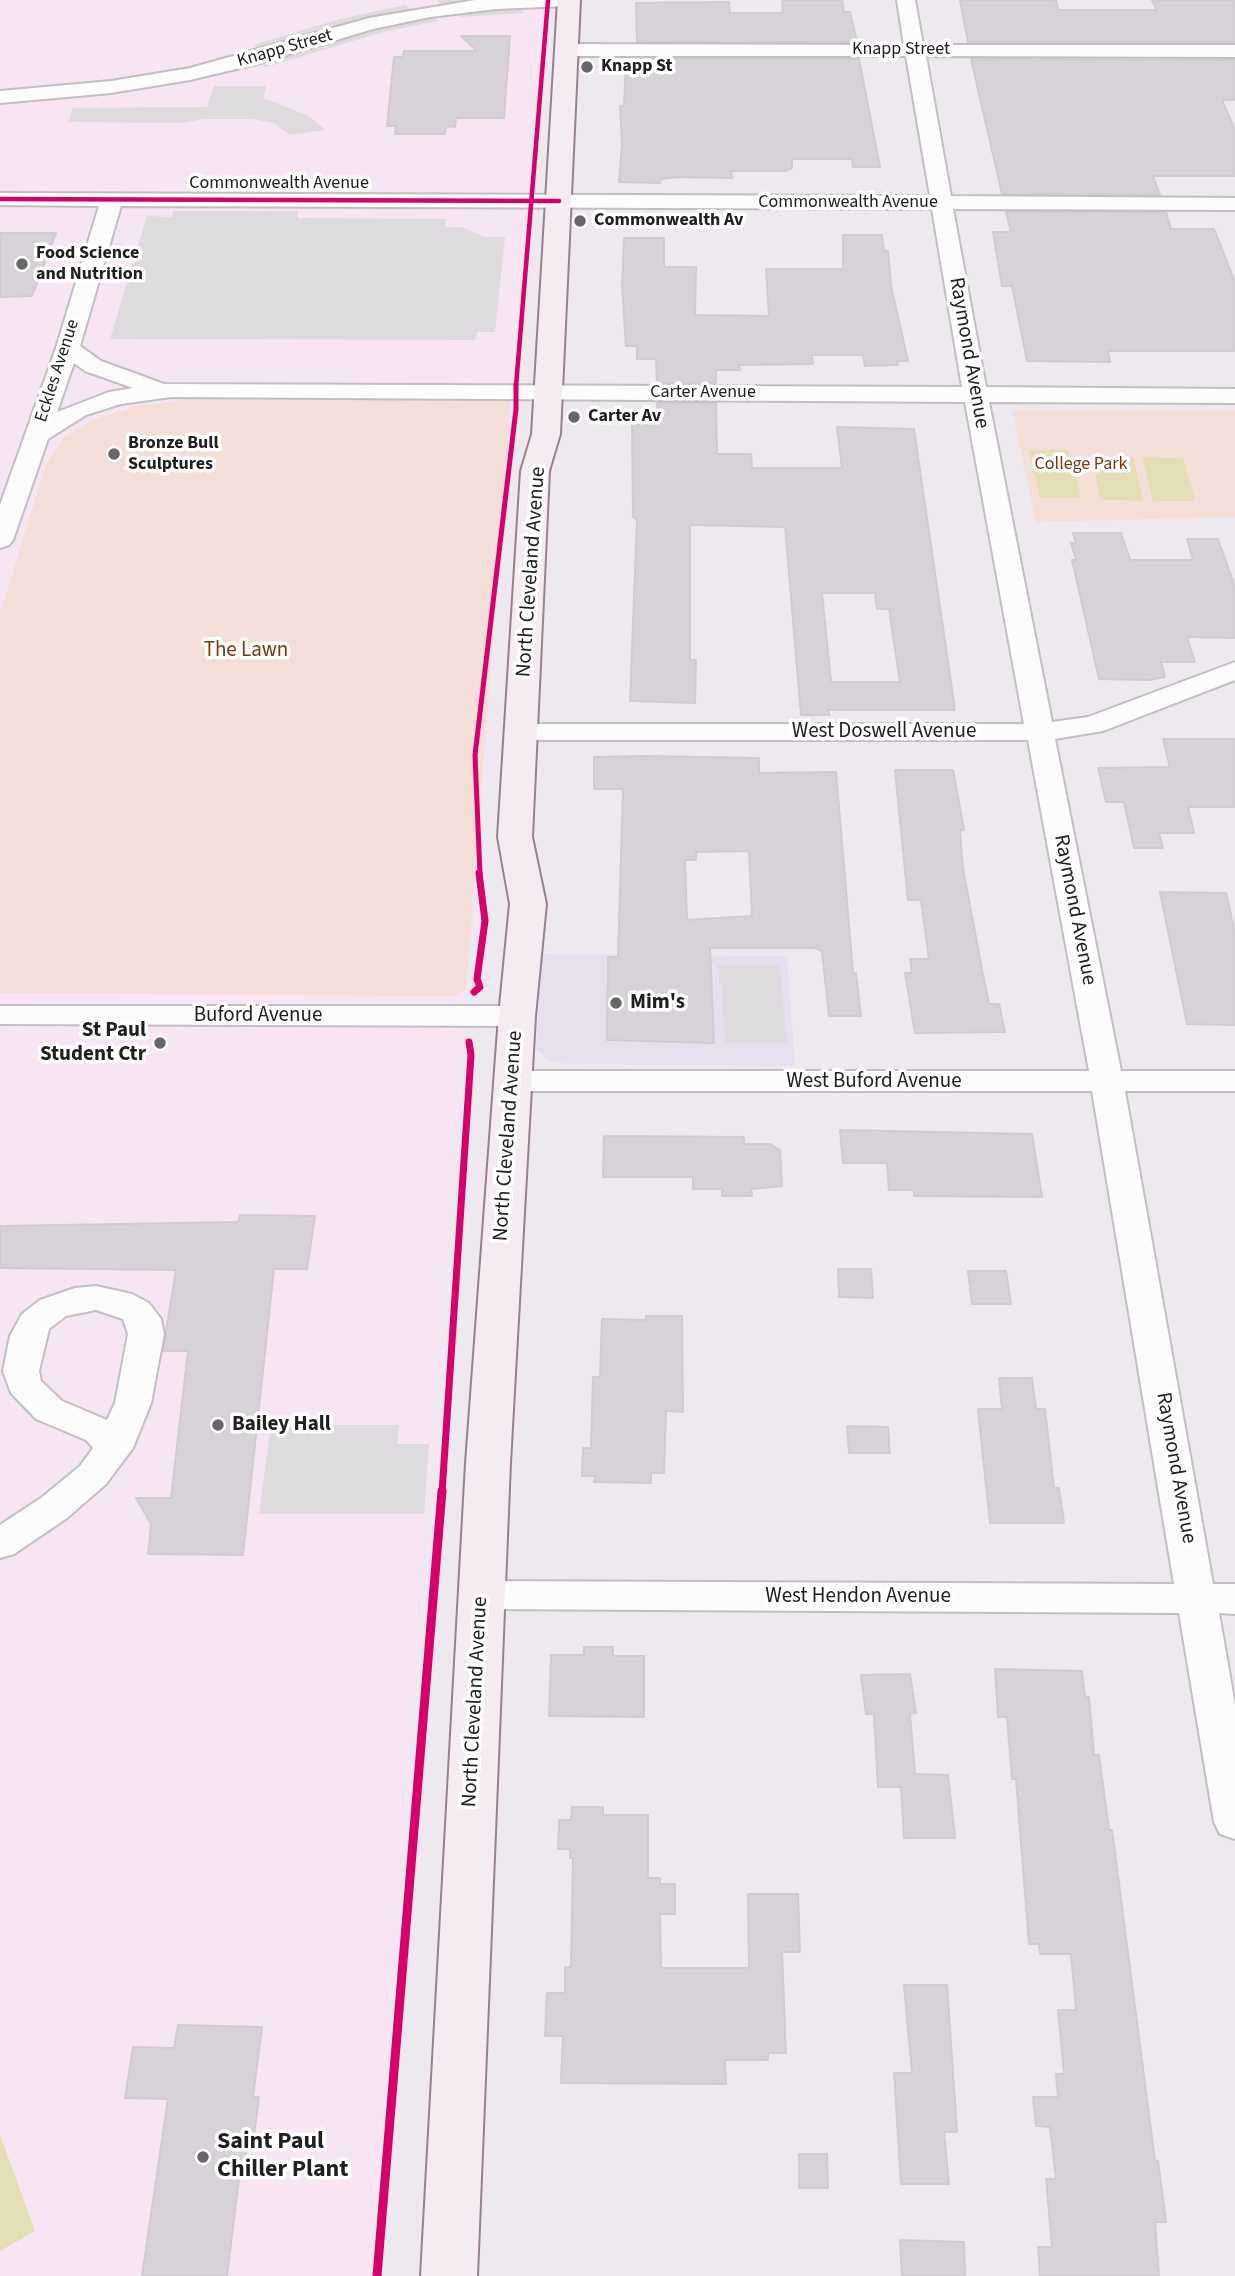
<!DOCTYPE html>
<html>
<head>
<meta charset="utf-8">
<style>
	body { margin:0 }
	canvas { display:block; background:#eee9ee }
</style>
</head>
<body>
<canvas width="1235" height="2276"></canvas>
<script>
const ctx = document.querySelector('canvas').getContext('2d');
ctx.lineJoin = 'round';
function fill(path, color) { ctx.fillStyle = color; ctx.fill(path, 'evenodd'); }
const poly = rows => new Path2D(rows.map(r => 'M' + r).join(''));
function strokePath(path, color, width, dash) { ctx.strokeStyle = color; ctx.lineWidth = width; ctx.lineCap = dash ? 'butt' : 'round'; ctx.setLineDash(dash || []); ctx.stroke(path); }
function write(font, color, halo, rows, align = 'center') {
  ctx.font = font + ' "Source Sans 3",sans-serif'; ctx.lineWidth = 7; ctx.setLineDash([]); ctx.textBaseline = 'middle'; ctx.strokeStyle = halo; ctx.fillStyle = color; for (const [text, x, y, turn = 0] of rows) {
    ctx.save(); ctx.translate(x, y); ctx.rotate((+turn || 0) * Math.PI / 180); ctx.textAlign = isNaN(turn) ? turn : align; if (halo) ctx.strokeText(text, 0, 0); ctx.fillText(text, 0, 0); ctx.restore();
  }
}
fill(poly([
	[542,954,787,956,795,1066,567,1064,548,1060,536,1049]
]), '#e6dff0');
fill(poly([
	[0,0,545,0,525,213,371,2276,0,2276]
]), '#f7e5f3');
fill(poly([
	[192,399,511,400,466,990,453,996,0,993,0,613,47,462,64,437,92,420,136,406],
	[1012,410,1235,411,1235,517,1036,522]
]), '#f4dfd8');
fill(poly([
	[1029,450,1069,450,1081,498,1040,498],
	[1091,457,1133,457,1143,501,1101,500],
	[1142,457,1183,458,1195,501,1153,501],
	[0,2135,35,2231,0,2251]
]), '#e5ddb5');
fill(poly([
	[437,0,518,0,524,13,460,17,456,13,435,15,438,21,383,32,266,67,243,56,262,50,254,45,340,19,405,5,413,11,442,5],
	[214,86,266,86,263,98,309,116,325,130,290,135,274,123,252,119,205,119,180,123,68,122,73,108,207,107],
	[173,211,298,211,297,218,446,219,445,227,461,227,484,237,505,237,495,332,477,332,475,340,110,339,147,216,172,217],
	[718,965,779,965,787,1043,725,1043,722,984,719,983],
	[271,1425,399,1425,397,1444,429,1444,424,1514,259,1514]
]), '#dddbdd');
const building = poly([
	[782,0,842,0,844,12,850,12,857,42,637,42,636,3,729,2,730,13,783,13,782,0],
	[960,0,1056,0,1058,10,1157,10,1152,0,1235,0,1235,42,968,42,960,0],
	[461,36,510,36,504,118,456,118,455,127,446,126,445,134,395,134,396,126,387,126,394,57,403,57,404,51,477,51,461,36],
	[637,59,859,59,880,167,853,167,852,159,792,159,792,168,785,171,731,171,732,178,677,177,661,179,660,183,619,182,622,145,620,106,624,106,626,65,637,65,637,59],
	[971,59,1235,60,1235,100,1222,100,1235,130,1235,176,1153,176,1160,195,1002,194,971,59],
	[1006,212,1166,212,1171,229,1214,229,1235,282,1235,351,1108,351,1110,362,1027,361,1012,286,1002,286,993,232,1011,232,1006,212],
	[0,233,56,233,32,296,0,297,0,233],
	[843,235,882,235,884,251,888,251,891,286,908,361,897,361,898,365,865,366,863,355,812,355,813,364,739,365,740,370,716,370,716,383,657,383,656,359,637,359,637,346,626,346,622,285,624,238,664,238,664,267,696,267,695,315,769,316,766,269,843,269,843,235],
	[657,403,716,403,717,454,751,454,752,468,842,468,837,427,914,429,955,710,828,710,829,715,801,715,785,527,690,525,690,660,696,660,695,703,630,701,637,520,633,517,632,424,645,424,645,418,658,418,657,403],
	[822,593,875,593,877,609,889,609,900,682,831,682,822,593],
	[1073,533,1121,533,1130,560,1193,560,1187,539,1218,539,1235,587,1235,638,1187,637,1195,662,1161,662,1165,677,1150,680,1099,679,1072,560,1076,560,1071,543,1076,543,1073,533],
	[1163,739,1235,739,1235,807,1188,807,1194,833,1159,833,1163,848,1134,848,1124,802,1106,802,1098,768,1170,767,1163,739],
	[644,756,759,758,759,773,836,772,853,973,856,973,861,1016,829,1016,822,951,815,948,710,948,714,1043,607,1040,608,957,618,957,623,789,594,789,594,757,644,756],
	[749,851,752,916,687,920,685,860,696,860,696,852,749,851],
	[895,770,953,770,964,830,960,830,963,869,983,974,989,1004,999,1004,1005,1032,915,1033,905,973,912,973,910,959,929,959,921,900,908,900,895,770],
	[1160,892,1226,893,1235,932,1235,1025,1187,1024,1160,892],
	[840,1130,1032,1134,1042,1197,914,1196,914,1190,889,1190,887,1163,843,1163,840,1130],
	[604,1136,744,1137,744,1144,770,1144,780,1150,782,1186,751,1189,752,1196,722,1196,722,1189,693,1189,693,1177,603,1177,604,1136],
	[240,1215,315,1216,307,1269,274,1269,243,1555,148,1554,151,1524,136,1498,171,1498,188,1351,163,1351,176,1270,0,1268,0,1226,238,1222,240,1215],
	[838,1269,871,1269,873,1298,839,1297,838,1269],
	[968,1271,1006,1271,1011,1304,972,1304,968,1271],
	[646,1316,682,1316,683,1412,666,1411,664,1473,651,1473,651,1483,594,1482,595,1476,582,1476,583,1448,591,1448,593,1377,600,1377,602,1319,646,1320,646,1316],
	[999,1378,1032,1378,1036,1409,1045,1409,1054,1488,1059,1488,1064,1523,990,1523,978,1409,1002,1409,999,1378],
	[847,1426,888,1427,890,1453,849,1453,847,1426],
	[584,1647,613,1647,613,1656,644,1656,644,1717,549,1716,551,1655,584,1655,584,1647],
	[995,1669,1082,1671,1085,1697,1089,1697,1094,1755,1099,1755,1109,1830,1112,1830,1155,2161,1158,2161,1166,2222,1155,2222,1159,2276,1040,2276,1038,2247,1052,2247,1046,2179,1056,2179,1050,2127,1036,2126,1033,2097,1058,2097,1056,2074,1064,2074,1058,2010,1076,2010,1071,1954,1040,1954,1039,1944,1029,1944,1016,1779,1012,1779,1007,1717,998,1717,995,1669],
	[910,1674,916,1713,910,1714,915,1774,948,1775,955,1838,904,1838,901,1787,878,1787,874,1714,866,1714,861,1675,910,1674],
	[572,1807,603,1807,603,1815,648,1815,648,1878,660,1878,660,1884,675,1884,675,1914,660,1914,661,1968,749,1968,748,1894,798,1894,800,1952,782,1952,786,2053,768,2053,768,2060,725,2060,726,2084,561,2083,563,2036,545,2036,547,1993,565,1993,565,1967,571,1967,573,1858,570,1858,570,1849,558,1849,559,1820,571,1820,572,1807],
	[904,1985,947,1985,957,2132,944,2132,949,2184,901,2184,894,2073,912,2073,904,1985],
	[178,2025,262,2027,253,2097,259,2097,254,2136,248,2136,243,2178,239,2178,227,2276,142,2276,168,2099,125,2098,133,2047,174,2048,178,2025],
	[799,2154,827,2154,828,2188,799,2188,799,2154],
	[900,2240,964,2242,965,2276,902,2276,900,2240]
]);
fill(building, '#d6d2d7');
strokePath(building, '#d0cbd1', 2);
const minor = poly([
	[475,0,578,0,569,6,496,9,430,17,373,29,253,65,190,80,111,93,0,103,0,91,111,81,190,68,369,18,475,0],
	[897,0,915,0,923,45,1235,45,1235,57,926,56,951,196,1235,198,1235,210,953,209,986,387,1235,389,1235,403,989,402,1052,722,1088,717,1235,662,1235,680,1103,731,1055,739,1121,1071,1235,1071,1235,1091,1125,1091,1213,1584,1235,1584,1235,1614,1219,1613,1235,1705,1235,1839,1220,1834,1214,1822,1179,1613,481,1609,467,1605,461,1595,467,1585,481,1581,1174,1584,1092,1091,513,1091,502,1088,497,1081,502,1074,513,1071,1089,1071,1028,740,522,740,512,738,508,732,512,726,522,724,1024,724,965,402,171,397,121,404,86,415,48,439,13,540,9,545,0,548,0,505,56,348,99,206,0,205,0,193,930,196,906,56,567,56,557,50,567,44,904,45,897,0],
	[121,206,932,209,962,387,164,384,101,361,80,346,121,206],
	[74,363,85,371,133,388,109,392,57,412,74,363],
	[0,1006,517,1006,528,1009,533,1016,528,1023,517,1026,0,1024,0,1006],
	[96,1286,132,1294,149,1303,161,1319,164,1334,151,1403,133,1448,106,1484,67,1518,14,1554,0,1558,0,1525,41,1498,80,1466,93,1448,86,1440,36,1419,11,1393,3,1371,10,1336,22,1314,40,1300,75,1288,96,1286],
	[96,1310,123,1319,128,1334,115,1403,107,1420,62,1401,41,1381,39,1371,49,1329,66,1316,96,1310]
]);
const secondary = poly([
	[558,0,580,0,560,434,549,471,532,837,546,904,535,1016,510,1463,477,2276,421,2276,466,1463,499,1016,510,904,498,837,521,471,532,434,558,0]
]);
strokePath(minor, '#c1bfc1', 4);
strokePath(secondary, '#998090', 4);
fill(minor, '#fcfcfc');
fill(secondary, '#f4ecf1');
strokePath(poly([
	[0,199,559,201],
	[516,386,548,0]
]), '#d6006c', 4.5);
strokePath(poly([
	[480,874,475,755,516,409,516,384]
]), '#d6006c', 5);
strokePath(poly([
	[474,992,480,987,477,979,485,921,479,873],
	[442,1493,471,1055,469,1042]
]), '#d6006c', 7);
strokePath(poly([
	[377,2276,442,1491]
]), '#d6006c', 9);
for (const [x, y, r, color] of [
	[587,67,7,"#686668"],
	[580,221,7,"#686668"],
	[22,264,7,"#686668"],
	[574,417,7,"#686668"],
	[114,454,7,"#686668"],
	[616,1003,7,"#686668"],
	[160,1043,7,"#686668"],
	[218,1425,7,"#686668"],
	[203,2157,7,"#686668"]
]) { const dot = new Path2D(); dot.arc(x, y, r, 0, 2 * Math.PI); ctx.fillStyle = color; ctx.fill(dot); strokePath(dot, '#fff', 2.5); }
write('18px', '#202020', '#fff', [
	["Knapp Street",285,49,-16],
	["Knapp Street",901,50],
	["Commonwealth Avenue",279,184],
	["Commonwealth Avenue",848,203],
	["Eckles Avenue",58,371,-72],
	["Carter Avenue",703,393]
]);
write('bold 18px', '#202020', '#fff', [
	["Knapp St",601,67],
	["Commonwealth Av",594,221],
	["Food Science",36,254],
	["and Nutrition",36,275],
	["Carter Av",588,417],
	["Bronze Bull",128,444],
	["Sculptures",128,465]
], 'left');
write('18px', '#7e350e', '#fff', [
	["College Park",1081,465]
]);
write('21px', '#202020', '#fff', [
	["Raymond Avenue",968,353,80],
	["North Cleveland Avenue",532,572,-86],
	["West Doswell Avenue",884,732],
	["Raymond Avenue",1074,910,79],
	["Buford Avenue",258,1016],
	["West Buford Avenue",874,1082],
	["North Cleveland Avenue",509,1136,-86],
	["Raymond Avenue",1175,1468,80],
	["West Hendon Avenue",858,1597],
	["North Cleveland Avenue",476,1702,-87]
]);
write('21px', '#7e350e', '#fff', [
	["The Lawn",246,651]
]);
write('bold 21px', '#202020', '#fff', [
	["Mim's",630,1003],
	["St Paul",146,1031,"right"],
	["Student Ctr",146,1055,"right"],
	["Bailey Hall",232,1425]
], 'left');
write('bold 24px', '#202020', '#fff', [
	["Saint Paul",217,2143],
	["Chiller Plant",217,2171]
], 'left');
</script>
</body>
</html>
